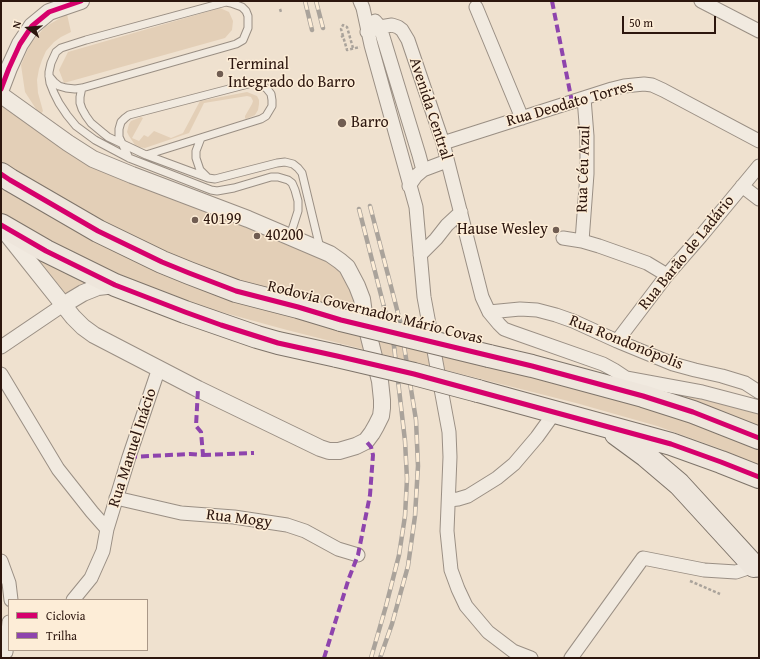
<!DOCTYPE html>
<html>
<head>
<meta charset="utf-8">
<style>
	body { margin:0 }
	#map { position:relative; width:760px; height:659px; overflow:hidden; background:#efe1cf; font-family:"Gentium Book Plus",serif }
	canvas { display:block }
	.frame { position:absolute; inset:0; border:2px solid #2c160e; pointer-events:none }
	.legend { position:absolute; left:8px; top:599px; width:140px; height:52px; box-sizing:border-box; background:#fdedd7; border:1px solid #a99787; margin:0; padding:5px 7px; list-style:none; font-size:12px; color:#2c160e }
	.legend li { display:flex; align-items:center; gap:8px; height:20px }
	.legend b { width:20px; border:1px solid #a99787 }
	.north { position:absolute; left:8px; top:8px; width:40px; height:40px; -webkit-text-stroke:3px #fdedd7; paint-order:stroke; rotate:286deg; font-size:11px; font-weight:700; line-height:16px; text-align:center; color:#2c160e }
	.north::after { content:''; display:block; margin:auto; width:14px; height:18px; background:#2c160e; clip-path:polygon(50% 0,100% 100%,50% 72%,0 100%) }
	.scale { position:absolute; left:622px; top:16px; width:94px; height:18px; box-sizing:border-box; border:2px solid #2c160e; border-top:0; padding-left:5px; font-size:12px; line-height:14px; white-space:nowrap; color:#2c160e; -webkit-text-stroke:3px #fdedd7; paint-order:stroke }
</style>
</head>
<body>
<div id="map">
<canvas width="760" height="659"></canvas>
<div class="frame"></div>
<ul class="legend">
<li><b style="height:5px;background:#d6006c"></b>Ciclovia</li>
<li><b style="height:5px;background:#8e44ad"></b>Trilha</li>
</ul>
<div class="north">N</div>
<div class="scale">50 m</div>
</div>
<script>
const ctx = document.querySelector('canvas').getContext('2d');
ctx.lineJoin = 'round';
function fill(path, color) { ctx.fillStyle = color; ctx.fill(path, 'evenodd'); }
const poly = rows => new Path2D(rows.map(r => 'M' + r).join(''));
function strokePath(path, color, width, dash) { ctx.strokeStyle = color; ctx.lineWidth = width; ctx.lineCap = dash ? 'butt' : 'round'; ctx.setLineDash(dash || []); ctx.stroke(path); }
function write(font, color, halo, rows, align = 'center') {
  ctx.font = font + ' "Gentium Book Plus",serif'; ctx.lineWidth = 3; ctx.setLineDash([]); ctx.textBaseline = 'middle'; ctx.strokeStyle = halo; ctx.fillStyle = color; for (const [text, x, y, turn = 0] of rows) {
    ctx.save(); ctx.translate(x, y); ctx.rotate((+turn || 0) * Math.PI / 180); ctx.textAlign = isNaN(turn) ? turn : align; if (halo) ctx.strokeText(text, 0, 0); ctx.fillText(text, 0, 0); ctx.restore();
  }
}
fill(poly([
	[220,8,229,12,233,21,232,30,225,38,64,83,59,70,68,52],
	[67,14,71,32,61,37,54,42,46,51,42,60,39,69,37,80,38,93,43,111,41,114,36,110,36,109,25,92,21,65,30,44,45,27],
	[247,92,257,96,259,100,259,104,258,110,255,115,246,119,245,118,245,116,252,104,253,101,251,97,247,96,204,103,189,133,145,148,138,147,135,145,129,136,127,132,129,124,131,121,141,117,143,118,132,138,139,141,144,135,148,137,154,131,171,138,183,133,200,101],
	[1,105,79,157,178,202,241,220,339,267,353,292,355,306,364,313,365,321,189,273,1,167],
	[1,183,102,240,574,382,759,444,759,466,721,449,657,426,576,403,287,330,203,307,125,277,27,233,1,216],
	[28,251,96,284,74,303,73,316],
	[569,372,759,409,759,431]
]), '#e3cfb7');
const service = poly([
	[49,76,54,82,59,86,66,88,75,89,82,88,236,44,243,40,248,28,248,16,246,11,242,7,231,3,226,2,86,40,61,48,56,52,51,63,49,72,49,76,50,83,54,93,59,103,67,115,76,126,95,140,129,158,211,190,217,191,234,188,271,177,278,177,288,180,292,183,295,190,298,201,298,211,290,236],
	[82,88,81,92,80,97,80,103,82,109,86,116,91,123,103,133,108,137,146,155,208,178,215,179,277,163,285,162,293,164,298,168,302,173,320,248],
	[201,138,196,151,196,158,200,170,207,177],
	[129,158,119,137,119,129,121,122,125,118,129,115,252,83,257,84,263,86,267,89,271,94,272,100,272,106,266,116,261,119,146,155]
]);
const minor = poly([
	[360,1,363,8,371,45,416,207,424,297,449,432,450,457,447,531,451,570,458,589,466,606,488,632,513,651,531,658],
	[701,1,759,31],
	[476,7,522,118],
	[375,21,380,27,419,155,423,170,416,176,409,186],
	[367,32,380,27,392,25,398,27,402,30,408,40,443,143,482,297,489,312,499,324,504,329,512,332,603,364,614,370,626,378,702,392,759,407],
	[443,143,612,89,624,86,644,84,652,85,663,90,759,141],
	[423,170,447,161],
	[742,186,759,199],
	[563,238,582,241,599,246,647,263,667,275],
	[582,241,587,174,587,136,584,98],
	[420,255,436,239,447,225,461,212],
	[489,312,520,309,537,310,556,315,573,321,617,341,673,364,695,370,722,376,745,383,759,392],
	[617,341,667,275,701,236,759,166],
	[1,347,63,305],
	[1,374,58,469,92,512,107,529],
	[116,498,181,513,234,517,287,525,305,531,338,549,358,555],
	[449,500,458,499,468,496,497,478,514,464,537,437,555,412],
	[1,561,9,583,11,600],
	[73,600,91,578,103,551,107,529,129,457,159,368],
	[6,652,9,622],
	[571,658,643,558,704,570,736,572,754,566,758,570]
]);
const tertiary = poly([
	[1,89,9,68,20,44,32,26,49,12,81,1],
	[1,95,68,143,93,159,132,175,248,219,330,254,340,261,347,267,357,286,362,299,365,321,380,381,382,400,382,408,381,416,376,426,372,433,366,441,356,446,339,451,329,451,320,448,198,389,94,335,83,327,73,317,3,229],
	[63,305,83,293,98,287,115,285]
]);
const trunk = poly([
	[1,174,10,180,98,231,162,262,189,273,236,291,298,307,341,320],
	[1,225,46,251,115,285,185,312,257,337,278,343,337,356],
	[489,356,532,366,643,396,693,412,759,438],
	[478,391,671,444,721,462,759,477],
	[616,434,646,456,679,484,754,566]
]);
strokePath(service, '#9a8f84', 9);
strokePath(minor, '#9a8f84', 15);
strokePath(tertiary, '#9a8f84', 18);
strokePath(trunk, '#7e746a', 24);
strokePath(poly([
	[280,9,281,12],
	[343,36,341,29,343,25,347,27,353,48],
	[341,37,343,36,347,50,360,47],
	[690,581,720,594]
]), '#aaa39b', 2.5, [3, 2]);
strokePath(service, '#f1eae0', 7);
strokePath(minor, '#f1eae0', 13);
strokePath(tertiary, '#f1eae0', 16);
strokePath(trunk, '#eee6dc', 22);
const rail = poly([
	[305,1,312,30],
	[316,1,323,28],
	[370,206,400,321,416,420,418,466,415,516,408,566,392,624,380,658],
	[359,209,394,346,405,441,407,479,405,516,399,555,386,606,371,658]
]);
strokePath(rail, '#aaa39b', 4.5);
strokePath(rail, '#fdedd7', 3, [9]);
const trunkBridge = poly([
	[341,320,489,356],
	[337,356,414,374,478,391]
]);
strokePath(trunkBridge, '#7e746a', 24, []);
strokePath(trunkBridge, '#eee6dc', 22);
strokePath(poly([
	[552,1,572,102],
	[203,455,254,453],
	[129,457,190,454,203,455,201,432,196,426,198,389],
	[324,658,349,578,358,555,370,495,373,455,371,447,366,441]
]), '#8e44ad', 4, [8, 4]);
strokePath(poly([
	[1,89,9,68,20,44,32,26,49,12,81,1],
	[1,174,10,180,98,231,162,262,189,273,236,291,298,307,341,320,532,366,643,396,693,412,759,438],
	[1,225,46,251,115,285,185,312,221,325,278,343,337,356,414,374,671,444,721,462,759,477]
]), '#d6006c', 5);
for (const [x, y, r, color] of [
	[220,74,4,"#705d52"],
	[342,123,5,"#705d52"],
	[195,220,4,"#705d52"],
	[556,230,4,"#705d52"],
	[257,236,4,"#705d52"]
]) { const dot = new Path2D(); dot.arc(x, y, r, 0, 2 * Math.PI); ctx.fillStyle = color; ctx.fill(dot); strokePath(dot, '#fdedd7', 1.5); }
write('16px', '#2c160e', '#fdedd7', [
	["Terminal",228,65],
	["Integrado do Barro",228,83],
	["Barro",351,123],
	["40199",203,220],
	["Hause Wesley",548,230,"right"],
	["40200",265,236]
], 'left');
write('16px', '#2c160e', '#fdedd7', [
	["Rua Deodato Torres",570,104,-16],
	["Avenida Central",430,109,72],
	["Rua Céu Azul",584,169,-88],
	["Rua Barão de Ladário",687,253,-51],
	["Rodovia Governador Mário Covas",375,313,14],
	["Rua Rondonópolis",626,343,22],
	["Rua Manuel Inácio",133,448,-72],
	["Rua Mogy",239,519,7]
]);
</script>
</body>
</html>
